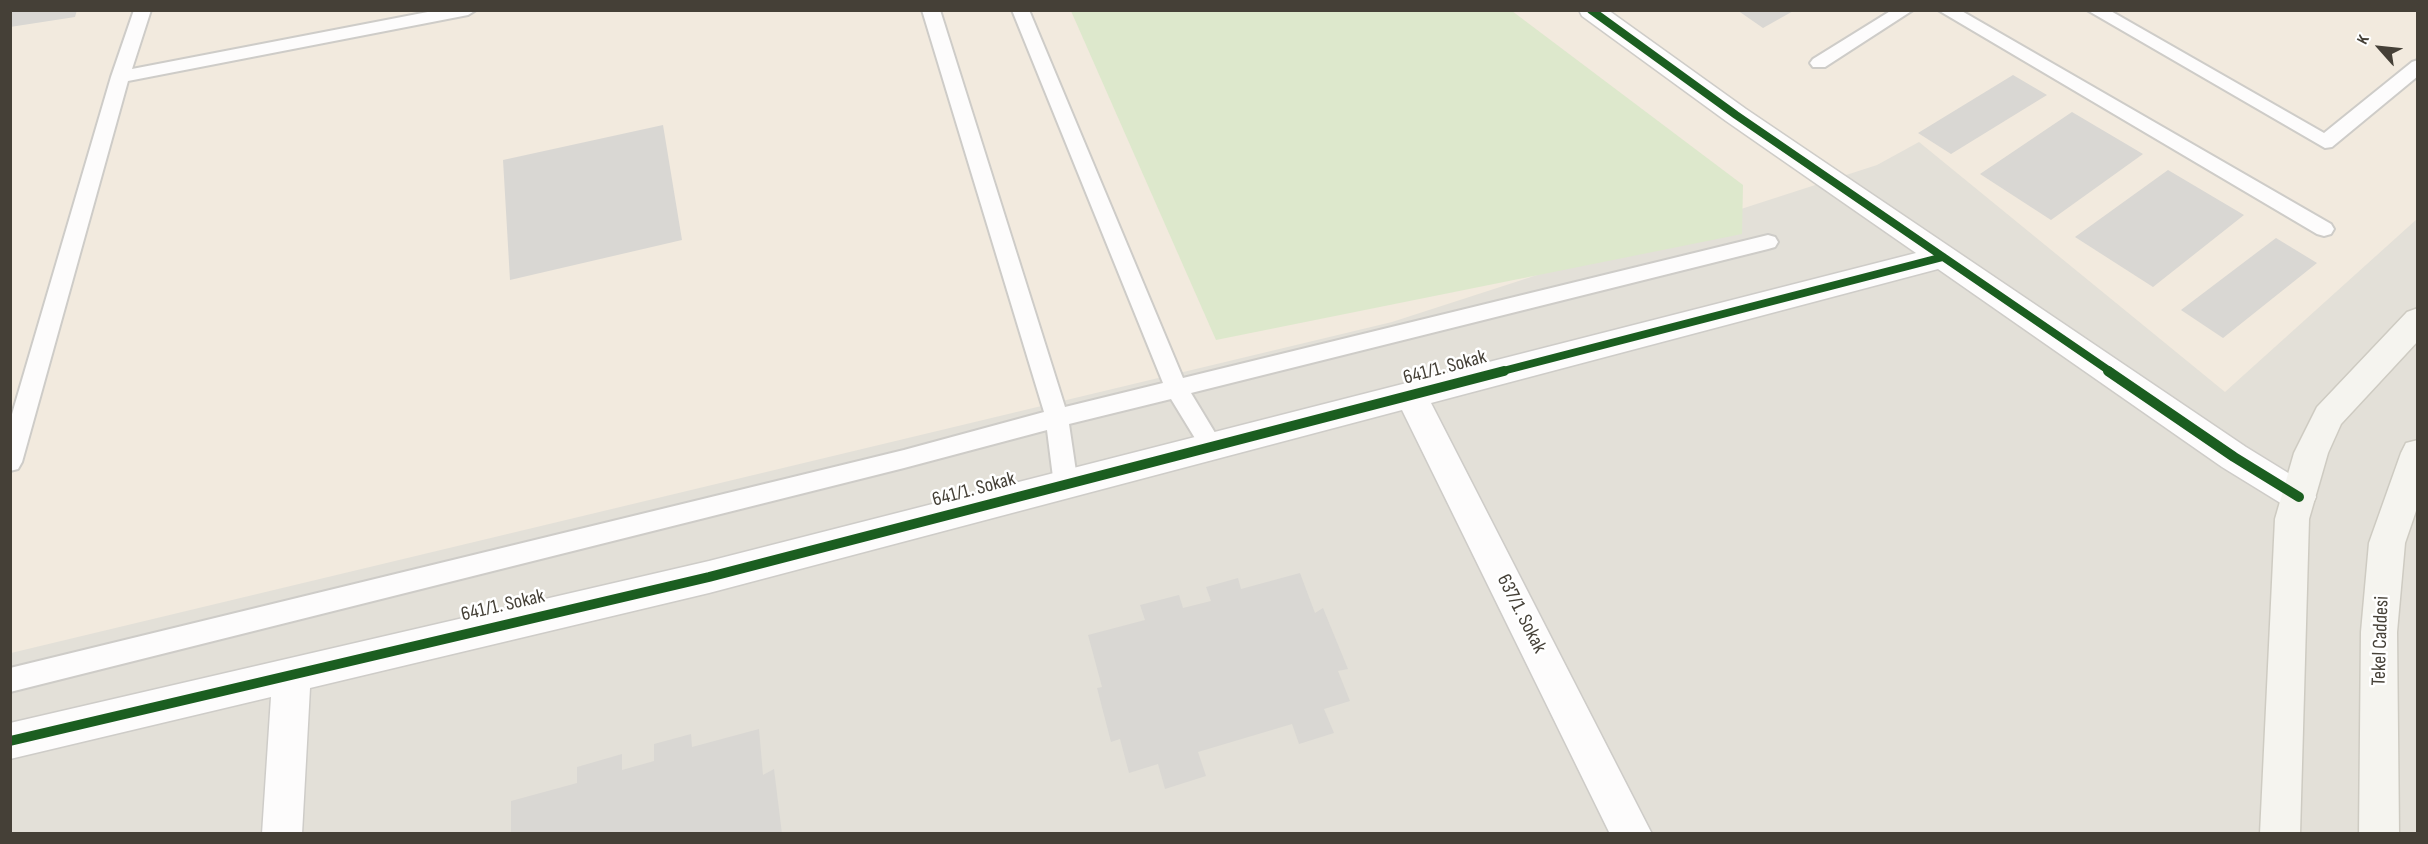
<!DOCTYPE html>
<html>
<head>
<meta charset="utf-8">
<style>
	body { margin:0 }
	#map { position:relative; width:2428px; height:844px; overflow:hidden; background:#f0eeeb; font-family:"Sofia Sans Condensed",sans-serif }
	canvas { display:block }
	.frame { position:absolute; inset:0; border:12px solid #454037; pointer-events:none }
	.north { position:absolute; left:2350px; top:18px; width:60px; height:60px; -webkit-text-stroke:4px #fff; paint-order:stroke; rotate:297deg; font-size:16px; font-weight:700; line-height:24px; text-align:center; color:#454037 }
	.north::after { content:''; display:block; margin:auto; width:21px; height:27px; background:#454037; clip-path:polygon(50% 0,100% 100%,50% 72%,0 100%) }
</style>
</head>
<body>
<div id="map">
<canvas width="2428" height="844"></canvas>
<div class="frame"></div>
<div class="north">K</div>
</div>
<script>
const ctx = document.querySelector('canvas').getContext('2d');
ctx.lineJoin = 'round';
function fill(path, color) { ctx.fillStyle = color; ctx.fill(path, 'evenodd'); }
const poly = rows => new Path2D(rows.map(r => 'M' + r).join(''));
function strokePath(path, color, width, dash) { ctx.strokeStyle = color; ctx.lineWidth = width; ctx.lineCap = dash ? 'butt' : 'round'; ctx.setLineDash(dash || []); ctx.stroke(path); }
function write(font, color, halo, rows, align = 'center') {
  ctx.font = font + ' "Sofia Sans Condensed",sans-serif'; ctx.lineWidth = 5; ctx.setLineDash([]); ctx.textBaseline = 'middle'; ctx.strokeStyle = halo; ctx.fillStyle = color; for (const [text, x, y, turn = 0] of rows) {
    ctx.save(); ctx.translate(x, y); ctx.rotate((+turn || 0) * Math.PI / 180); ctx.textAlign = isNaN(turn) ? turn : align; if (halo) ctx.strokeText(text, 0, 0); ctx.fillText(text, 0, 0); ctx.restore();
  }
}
fill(poly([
	[10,11,2417,11,2417,833,11,833]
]), '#e3e0d8');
fill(poly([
	[10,11,2417,11,2417,219,2225,392,1919,142,1877,165,1392,322,11,653]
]), '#f2eade');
fill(poly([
	[1071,11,1512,11,1743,185,1742,234,1216,340]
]), '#dde8cc');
fill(poly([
	[10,10,77,10,75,17,10,27],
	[1737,10,1795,10,1763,28],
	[2013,75,2047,95,1951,154,1918,133],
	[2072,112,2143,154,2051,220,1980,174],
	[663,125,682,240,510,280,503,160],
	[2168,170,2244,215,2153,287,2075,237],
	[2276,238,2317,263,2223,338,2181,310],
	[1300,573,1315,613,1323,608,1348,669,1338,671,1350,701,1324,709,1334,733,1299,744,1292,724,1198,752,1206,776,1165,789,1158,764,1129,773,1120,739,1111,742,1097,688,1102,687,1088,635,1145,620,1140,605,1179,595,1183,608,1211,601,1206,587,1238,578,1241,589],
	[759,729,763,775,774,769,782,834,511,834,511,801,577,783,577,767,622,754,622,770,654,761,654,744,691,734,692,747]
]), '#d9d7d3');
const lane = poly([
	[134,10,151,10,132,69,438,10,476,10,468,15,128,81,22,462,18,469,10,471,10,421,111,77,134,10],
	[922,10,940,10,1065,407,1163,383,1012,10,1029,10,1183,378,1768,235,1775,237,1778,242,1775,247,1768,249,1191,393,1223,446,1220,453,1212,455,1204,453,1171,399,1069,424,1078,485,1074,492,1066,495,1058,492,1054,485,1047,430,904,468,10,692,10,668,904,450,1044,412,922,10],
	[1892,10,1913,10,1825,67,1813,67,1810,63,1813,59,1892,10],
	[1938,10,1960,10,2331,224,2334,229,2331,234,2324,236,2317,234,1938,10],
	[2087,10,2109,10,2324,133,2412,62,2418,60,2418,76,2332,147,2325,148,2087,10]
]);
const street = poly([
	[1579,10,1608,10,1746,109,2246,447,2311,487,2316,497,2311,507,2299,511,2287,507,2222,467,1938,269,1431,403,1652,834,1610,834,1402,410,709,593,310,688,302,834,262,834,271,697,10,759,10,723,709,561,1916,253,1726,121,1582,16,1579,10]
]);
const secondary = poly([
	[2418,308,2418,341,2341,424,2328,453,2309,519,2300,834,2260,834,2275,519,2294,453,2317,407,2407,312,2418,308],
	[2418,440,2418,505,2405,543,2397,632,2399,834,2359,834,2361,632,2369,543,2401,453,2406,443,2418,440]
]);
strokePath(lane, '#ceccc8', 4);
strokePath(street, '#ceccc8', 3);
strokePath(secondary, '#cecbc2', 3);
fill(lane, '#fdfcfc');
fill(street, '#fdfcfc');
fill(secondary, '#f5f4ef');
strokePath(poly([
	[1591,10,1736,115,2111,372],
	[1499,372,1943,257]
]), '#1b5e20', 8);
strokePath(poly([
	[2108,371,2234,457,2299,497],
	[10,741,709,577,1504,371]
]), '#1b5e20', 10);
write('20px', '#454037', '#fff', [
	["641/1. Sokak",1445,368,-15],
	["641/1. Sokak",974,490,-15],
	["641/1. Sokak",503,606,-13],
	["637/1. Sokak",1521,614,63],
	["Tekel Caddesi",2381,641,-88]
]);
</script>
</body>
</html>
